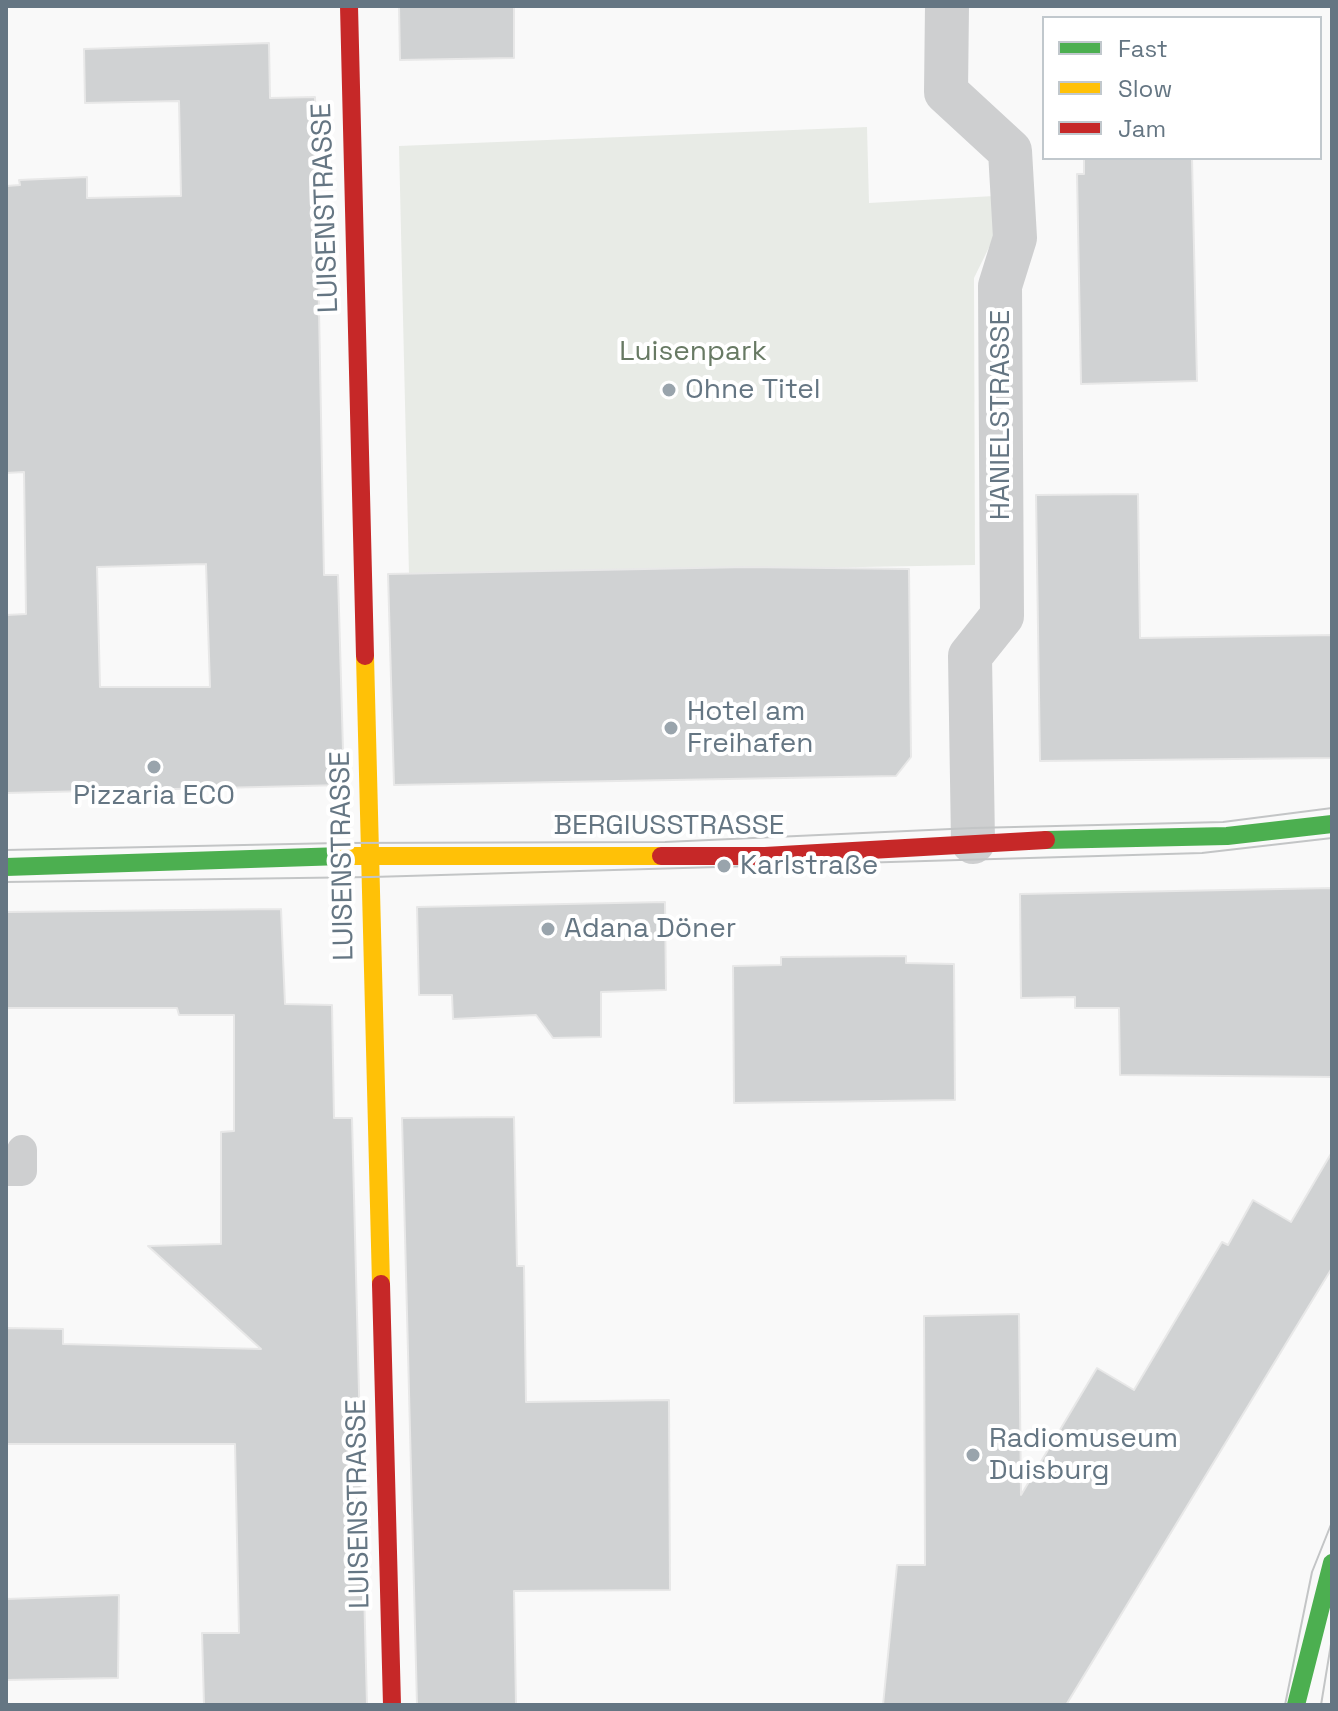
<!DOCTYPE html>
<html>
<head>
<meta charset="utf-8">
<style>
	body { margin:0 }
	#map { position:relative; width:1338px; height:1711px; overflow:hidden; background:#f9f9f9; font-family:"Space Grotesk",sans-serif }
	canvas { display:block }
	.frame { position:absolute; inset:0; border:8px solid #657683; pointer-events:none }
	.legend { position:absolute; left:1042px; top:16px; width:280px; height:144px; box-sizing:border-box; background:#fff; border:2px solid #c1c8cd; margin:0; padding:10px 14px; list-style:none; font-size:24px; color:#657683 }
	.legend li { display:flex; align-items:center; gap:16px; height:40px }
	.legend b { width:40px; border:2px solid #c1c8cd }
</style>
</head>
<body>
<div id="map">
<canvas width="1338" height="1711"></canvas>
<div class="frame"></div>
<ul class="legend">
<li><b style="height:10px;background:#4caf50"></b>Fast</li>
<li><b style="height:10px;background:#ffc107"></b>Slow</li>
<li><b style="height:10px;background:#c62828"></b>Jam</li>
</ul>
</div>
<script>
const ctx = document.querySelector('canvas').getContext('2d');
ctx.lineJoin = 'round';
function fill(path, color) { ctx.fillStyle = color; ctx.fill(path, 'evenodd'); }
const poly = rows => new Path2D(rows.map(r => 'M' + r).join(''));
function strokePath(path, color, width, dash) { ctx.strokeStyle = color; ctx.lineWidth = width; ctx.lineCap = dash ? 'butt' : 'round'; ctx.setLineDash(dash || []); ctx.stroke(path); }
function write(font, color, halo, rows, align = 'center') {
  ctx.font = font + ' "Space Grotesk",sans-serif'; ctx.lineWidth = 8; ctx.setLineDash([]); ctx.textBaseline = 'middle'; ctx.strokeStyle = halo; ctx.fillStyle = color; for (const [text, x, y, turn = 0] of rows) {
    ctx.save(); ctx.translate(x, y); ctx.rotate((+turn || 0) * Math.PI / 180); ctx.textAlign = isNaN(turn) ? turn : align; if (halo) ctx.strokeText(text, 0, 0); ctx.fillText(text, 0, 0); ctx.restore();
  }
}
fill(poly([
	[867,127,869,203,994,196,998,229,974,278,975,565,409,575,399,146]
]), '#e8ebe6');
const building = poly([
	[399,6,514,6,514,58,400,60,399,6],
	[269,43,270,98,315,97,324,575,338,575,344,785,6,793,6,615,26,614,24,472,6,473,6,186,20,185,19,180,87,177,87,198,181,196,179,101,85,103,84,49,269,43],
	[206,564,210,687,100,687,97,567,206,564],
	[1084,158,1192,158,1197,381,1081,384,1077,174,1084,174,1084,158],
	[1138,494,1140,638,1332,635,1332,758,1040,761,1036,495,1138,494],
	[747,567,909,569,911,757,896,776,394,785,388,574,747,567],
	[1332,888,1332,1077,1120,1075,1119,1008,1075,1008,1075,997,1021,998,1020,894,1332,888],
	[665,902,666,990,601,992,601,1037,553,1038,536,1015,453,1019,452,995,419,995,417,907,665,902],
	[281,909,285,1004,332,1005,334,1118,352,1118,367,1705,204,1705,202,1633,239,1633,235,1444,6,1444,6,1328,63,1329,63,1344,261,1349,148,1246,221,1244,221,1132,234,1131,234,1015,179,1015,177,1008,6,1008,6,912,281,909],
	[906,956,906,963,954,964,955,1100,734,1103,733,966,781,965,781,957,906,956],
	[514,1117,517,1266,524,1266,526,1402,669,1400,670,1590,514,1591,516,1705,417,1705,402,1118,514,1117],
	[1332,1152,1332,1268,1066,1705,883,1705,897,1565,925,1565,924,1316,1019,1314,1021,1495,1097,1368,1134,1390,1222,1242,1228,1245,1253,1200,1291,1222,1332,1152],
	[119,1595,118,1678,6,1680,6,1599,119,1595]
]);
fill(building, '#d0d2d3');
strokePath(building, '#e8e8e8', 2);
strokePath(poly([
	[6,1171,22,1171,22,1150]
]), '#cecfd0', 30);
strokePath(poly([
	[947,6,946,92,1010,151,1015,238,1000,286,1002,616,970,656,973,842]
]), '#cecfd0', 44);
strokePath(poly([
	[1046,840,1227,836,1332,824],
	[6,867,342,856],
	[1296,1705,1332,1563]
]), '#4caf50', 18);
strokePath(poly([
	[365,656,381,1284],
	[342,856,661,856]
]), '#ffc107', 18);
strokePath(poly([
	[349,6,365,656],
	[661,856,765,856,1046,840],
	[381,1284,392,1705]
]), '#c62828', 18);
strokePath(poly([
	[6,850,339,843,665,842,973,828,1223,822,1332,808],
	[6,882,372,877,1202,853,1332,838],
	[1285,1705,1312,1572,1332,1522],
	[1321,1705,1332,1638]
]), '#c3c5c6', 2);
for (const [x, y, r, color] of [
	[669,390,8,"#99a4ac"],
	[671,728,8,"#99a4ac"],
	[154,767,8,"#99a4ac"],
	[724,866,8,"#99a4ac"],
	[548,929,8,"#99a4ac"],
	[973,1455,8,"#99a4ac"]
]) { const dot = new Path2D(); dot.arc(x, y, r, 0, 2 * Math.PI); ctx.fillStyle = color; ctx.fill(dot); strokePath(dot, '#fff', 3); }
write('28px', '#657683', '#fff', [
	["LUISENSTRASSE",326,208,-92],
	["HANIELSTRASSE",1001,415,-90],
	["BERGIUSSTRASSE",669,826],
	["LUISENSTRASSE",343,856,-91],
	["LUISENSTRASSE",359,1504,-91]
]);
write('28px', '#687a64', '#fff', [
	["Luisenpark",693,352]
]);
write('28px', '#657683', '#fff', [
	["Ohne Titel",685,390],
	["Hotel am",687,712],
	["Freihafen",687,744],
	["Pizzaria ECO",154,796,"center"],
	["Karlstraße",740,866],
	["Adana Döner",564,929],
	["Radiomuseum",989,1439],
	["Duisburg",989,1471]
], 'left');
</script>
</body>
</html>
